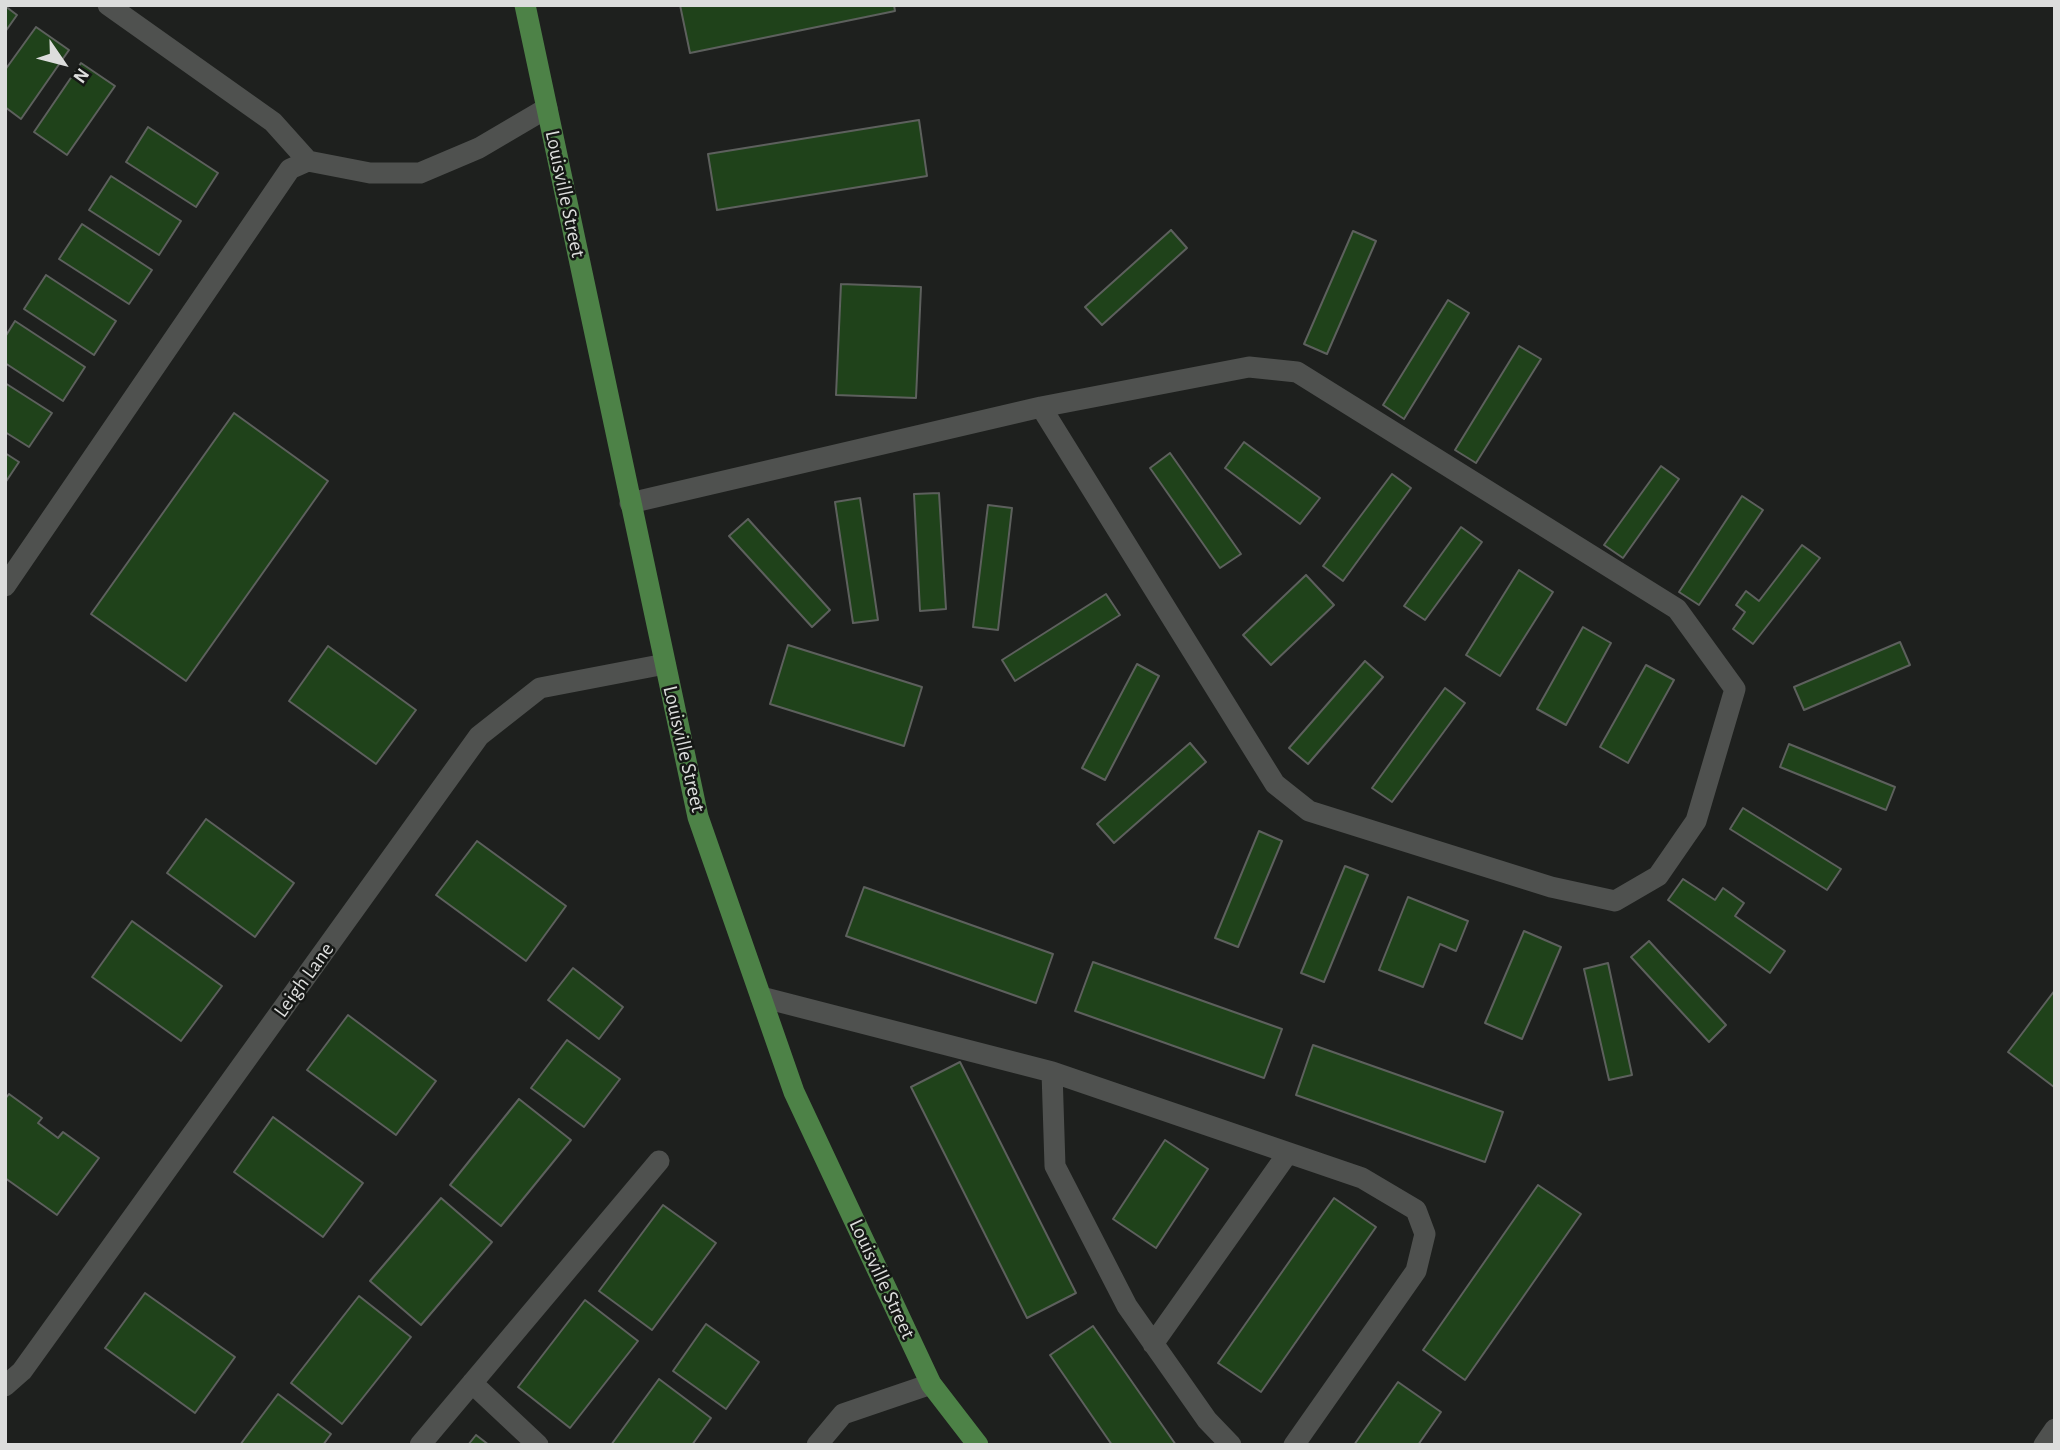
<!DOCTYPE html>
<html>
<head>
<meta charset="utf-8">
<style>
	body { margin:0 }
	#map { position:relative; width:2060px; height:1450px; overflow:hidden; background:#1e201e; font-family:"Alegreya Sans",sans-serif }
	canvas { display:block }
	.frame { position:absolute; inset:0; border:7px solid #dcdddc; pointer-events:none }
	.north { position:absolute; left:28px; top:28px; width:70px; height:70px; -webkit-text-stroke:5px #151715; paint-order:stroke; rotate:125deg; font-size:19px; font-weight:700; line-height:28px; text-align:center; color:#dcdddc }
	.north::after { content:''; display:block; margin:auto; width:24px; height:32px; background:#dcdddc; clip-path:polygon(50% 0,100% 100%,50% 72%,0 100%) }
</style>
</head>
<body>
<div id="map">
<canvas width="2060" height="1450"></canvas>
<div class="frame"></div>
<div class="north">N</div>
</div>
<script>
const ctx = document.querySelector('canvas').getContext('2d');
ctx.lineJoin = 'round';
function fill(path, color) { ctx.fillStyle = color; ctx.fill(path, 'evenodd'); }
const poly = rows => new Path2D(rows.map(r => 'M' + r).join(''));
function strokePath(path, color, width, dash) { ctx.strokeStyle = color; ctx.lineWidth = width; ctx.lineCap = dash ? 'butt' : 'round'; ctx.setLineDash(dash || []); ctx.stroke(path); }
function write(font, color, halo, rows, align = 'center') {
  ctx.font = font + ' "Alegreya Sans",sans-serif'; ctx.lineWidth = 5; ctx.setLineDash([]); ctx.textBaseline = 'middle'; ctx.strokeStyle = halo; ctx.fillStyle = color; for (const [text, x, y, turn = 0] of rows) {
    ctx.save(); ctx.translate(x, y); ctx.rotate((+turn || 0) * Math.PI / 180); ctx.textAlign = isNaN(turn) ? turn : align; if (halo) ctx.strokeText(text, 0, 0); ctx.fillText(text, 0, 0); ctx.restore();
  }
}
const building = poly([
	[680,5,894,5,895,11,690,53,680,5],
	[5,6,17,15,5,32,5,6],
	[36,27,69,50,21,119,5,107,5,70,36,27],
	[81,63,115,86,67,155,34,132,81,63],
	[919,120,927,176,717,210,708,154,919,120],
	[148,127,218,173,196,207,126,162,148,127],
	[111,176,181,221,159,255,89,210,111,176],
	[82,224,152,270,129,304,59,259,82,224],
	[1171,230,1187,248,1102,325,1085,307,1171,230],
	[1353,231,1376,241,1327,354,1304,344,1353,231],
	[46,275,116,321,94,355,24,309,46,275],
	[841,284,921,287,916,398,836,395,841,284],
	[1448,300,1469,313,1404,419,1383,405,1448,300],
	[15,321,85,367,63,401,5,363,5,337,15,321],
	[1519,346,1541,359,1476,463,1455,450,1519,346],
	[5,383,52,413,29,447,5,432,5,383],
	[234,413,328,481,186,681,91,614,234,413],
	[1244,442,1320,498,1300,524,1225,468,1244,442],
	[5,453,19,462,5,483,5,453],
	[1170,453,1241,554,1220,568,1150,468,1170,453],
	[1661,466,1679,479,1623,558,1604,545,1661,466],
	[1392,474,1411,488,1343,581,1323,566,1392,474],
	[939,493,946,609,920,611,914,494,939,493],
	[1742,496,1763,510,1699,605,1679,592,1742,496],
	[860,498,878,620,853,623,835,502,860,498],
	[988,505,1012,508,998,630,973,627,988,505],
	[748,519,830,610,812,627,729,536,748,519],
	[1461,527,1482,542,1425,620,1404,606,1461,527],
	[1802,545,1820,558,1753,644,1733,629,1745,612,1736,605,1746,591,1759,601,1802,545],
	[1519,570,1553,592,1500,676,1466,655,1519,570],
	[1306,575,1334,605,1271,665,1243,635,1306,575],
	[1106,594,1120,615,1015,681,1002,660,1106,594],
	[1583,627,1611,643,1566,725,1537,709,1583,627],
	[1900,642,1910,665,1804,710,1794,687,1900,642],
	[788,645,922,687,904,746,770,704,788,645],
	[328,646,416,710,376,764,289,701,328,646],
	[1365,661,1383,677,1308,764,1289,748,1365,661],
	[1137,664,1159,676,1105,780,1082,768,1137,664],
	[1646,665,1674,680,1628,763,1600,747,1646,665],
	[1445,688,1465,703,1392,802,1372,788,1445,688],
	[1190,743,1206,762,1114,843,1097,824,1190,743],
	[1789,744,1895,787,1886,810,1780,767,1789,744],
	[1743,808,1841,869,1827,890,1730,829,1743,808],
	[206,819,294,883,255,937,167,873,206,819],
	[1259,831,1282,841,1238,947,1215,938,1259,831],
	[477,841,566,906,526,961,436,895,477,841],
	[1345,866,1368,875,1324,982,1301,973,1345,866],
	[1683,879,1715,900,1723,888,1744,903,1735,916,1785,951,1770,973,1668,900,1683,879],
	[864,887,1053,954,1036,1003,846,936,864,887],
	[1408,897,1468,921,1456,951,1440,944,1423,987,1379,970,1408,897],
	[132,921,222,986,181,1041,92,977,132,921],
	[1524,931,1561,947,1522,1039,1485,1023,1524,931],
	[1649,941,1726,1025,1709,1042,1631,957,1649,941],
	[1093,962,1282,1029,1264,1078,1075,1011,1093,962],
	[1608,963,1632,1075,1609,1080,1584,969,1608,963],
	[573,968,623,1007,599,1039,548,1000,573,968],
	[2055,990,2055,1086,2054,1087,2008,1052,2055,990],
	[348,1015,436,1081,396,1135,307,1070,348,1015],
	[567,1040,620,1079,584,1127,531,1088,567,1040],
	[1313,1045,1503,1112,1485,1162,1296,1095,1313,1045],
	[960,1062,1076,1293,1027,1318,911,1087,960,1062],
	[9,1094,42,1118,38,1123,58,1138,63,1132,99,1158,57,1215,5,1178,5,1099,9,1094],
	[519,1099,571,1140,501,1226,450,1185,519,1099],
	[273,1117,363,1183,323,1237,234,1172,273,1117],
	[1165,1140,1208,1169,1156,1248,1113,1219,1165,1140],
	[1538,1185,1581,1214,1465,1380,1423,1350,1538,1185],
	[441,1198,492,1242,421,1325,370,1281,441,1198],
	[1334,1198,1376,1227,1261,1392,1218,1363,1334,1198],
	[663,1205,716,1243,652,1330,599,1291,663,1205],
	[145,1293,235,1357,195,1413,105,1348,145,1293],
	[359,1296,411,1337,342,1424,291,1383,359,1296],
	[585,1300,638,1341,570,1428,518,1387,585,1300],
	[706,1324,759,1362,726,1409,673,1371,706,1324],
	[1093,1326,1176,1445,1112,1445,1050,1355,1093,1326],
	[659,1379,711,1418,692,1445,611,1445,659,1379],
	[1398,1382,1441,1412,1418,1445,1354,1445,1398,1382],
	[278,1394,331,1434,323,1445,240,1445,278,1394],
	[476,1435,489,1445,468,1445,476,1435]
]);
fill(building, '#1f421a');
strokePath(building, '#5d605d', 2);
strokePath(poly([
	[108,5,273,122,308,161],
	[630,503,1041,407,1249,367,1297,372,1677,609,1735,689,1696,821,1658,876,1615,901,1551,887,1309,811,1275,784,1041,407],
	[5,586,290,169,308,161,370,173,420,173,479,148,547,108],
	[761,997,1052,1072,1362,1178,1416,1210,1425,1234,1416,1271,1294,1445],
	[1052,1072,1055,1166,1127,1306,1207,1420,1231,1445],
	[1153,1344,1288,1153],
	[472,1383,538,1445],
	[5,1386,22,1371,479,736,540,688,665,664],
	[420,1445,659,1161],
	[817,1445,843,1414,931,1384],
	[2044,1445,2055,1429]
]), '#4f514f', 21);
strokePath(poly([
	[525,5,698,817,794,1092,931,1384,978,1445]
]), '#4d8247', 21);
write('21px', '#dcdddc', '#151715', [
	["Louisville Street",565,194,78],
	["Louisville Street",684,749,77],
	["Leigh Lane",304,980,-54],
	["Louisville Street",882,1279,65]
]);
</script>
</body>
</html>
